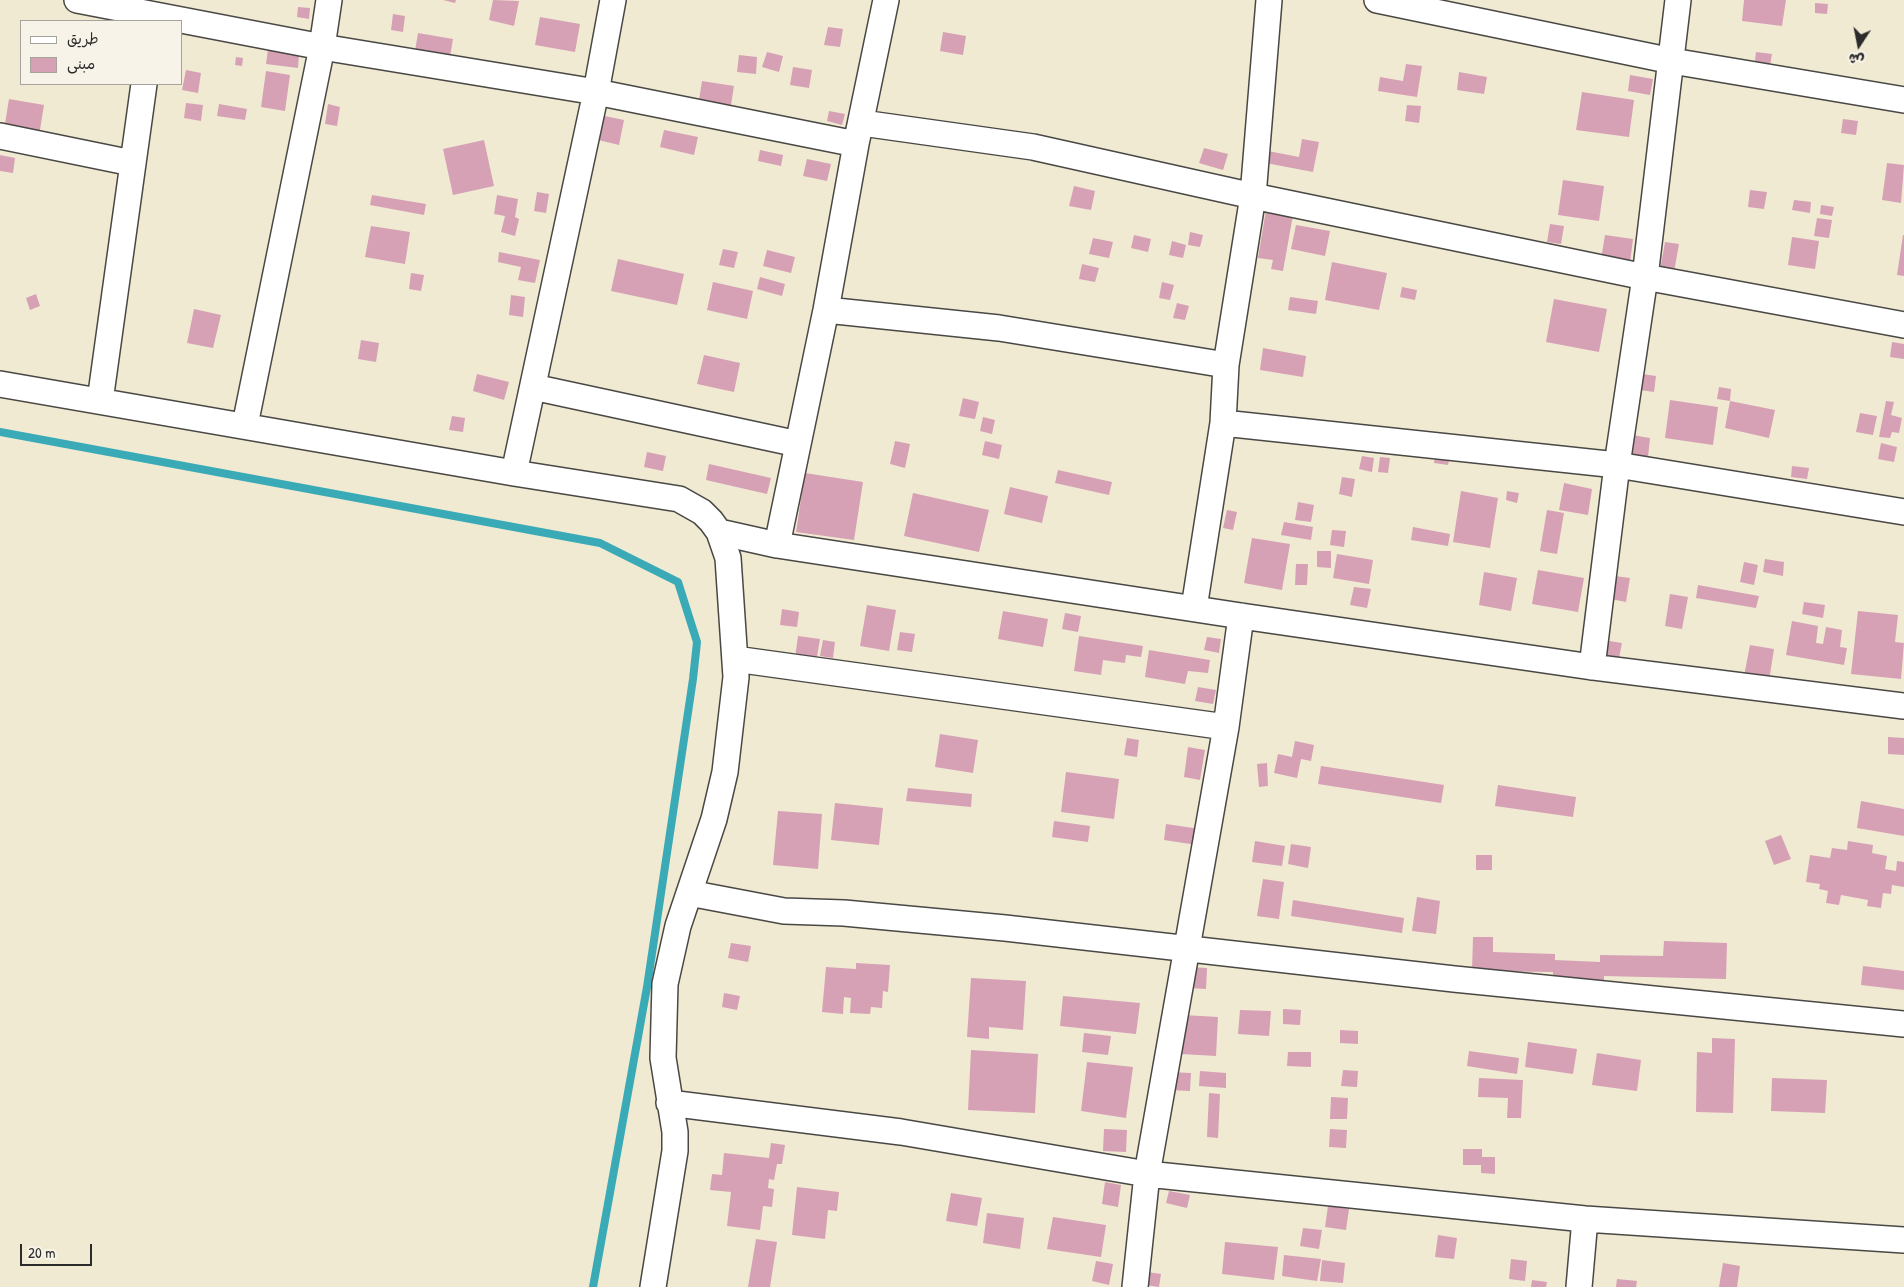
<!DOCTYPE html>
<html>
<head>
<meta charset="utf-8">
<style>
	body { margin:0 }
	#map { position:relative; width:1904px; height:1287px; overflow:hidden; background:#f0ead3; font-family:"Patrick Hand","Playpen Sans Arabic",sans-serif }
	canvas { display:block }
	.legend { position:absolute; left:20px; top:20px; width:162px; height:65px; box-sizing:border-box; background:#f7f3e8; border:1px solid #a5a39c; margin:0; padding:6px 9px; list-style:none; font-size:15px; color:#2b2b2b }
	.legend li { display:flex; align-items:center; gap:10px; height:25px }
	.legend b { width:25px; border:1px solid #a5a39c }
	.north { position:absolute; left:1834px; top:20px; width:50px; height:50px; -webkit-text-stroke:4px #f7f3e8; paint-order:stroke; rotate:191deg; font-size:14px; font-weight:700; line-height:20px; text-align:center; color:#2b2b2b }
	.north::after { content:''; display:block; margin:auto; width:18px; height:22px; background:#2b2b2b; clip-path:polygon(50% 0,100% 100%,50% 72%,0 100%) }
	.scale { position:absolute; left:20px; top:1244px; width:72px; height:22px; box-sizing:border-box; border:2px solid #2b2b2b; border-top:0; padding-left:6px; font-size:15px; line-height:18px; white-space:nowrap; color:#2b2b2b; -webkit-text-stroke:4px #f7f3e8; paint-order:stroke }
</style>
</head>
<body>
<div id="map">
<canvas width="1904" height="1287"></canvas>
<ul class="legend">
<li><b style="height:6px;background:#fff"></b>طريق</li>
<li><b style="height:14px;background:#d6a1b5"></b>مبنى</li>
</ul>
<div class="north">ش</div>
<div class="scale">20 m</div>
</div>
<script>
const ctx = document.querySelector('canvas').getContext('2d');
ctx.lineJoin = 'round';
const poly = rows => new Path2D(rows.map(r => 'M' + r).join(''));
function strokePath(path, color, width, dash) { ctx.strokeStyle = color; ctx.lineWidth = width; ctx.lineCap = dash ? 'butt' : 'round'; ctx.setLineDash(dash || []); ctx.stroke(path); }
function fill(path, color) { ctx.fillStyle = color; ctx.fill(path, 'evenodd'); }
strokePath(poly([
	[0,432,600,543,678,582,697,642,693,679,647,987,593,1287]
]), '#3aabb6', 8);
fill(poly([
	[443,0,456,0,455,3],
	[493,0,519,1,514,26,489,20],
	[1744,0,1786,0,1782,26,1742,21],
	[1815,3,1828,4,1827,14,1815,13],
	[298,7,310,8,309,19,297,17],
	[393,14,405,16,403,32,391,30],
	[540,17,580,24,575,52,535,45],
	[828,27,843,29,840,47,824,45],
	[943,32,966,36,963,55,940,51],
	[418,33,453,39,450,57,415,51],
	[268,49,299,54,298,68,266,64],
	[767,52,783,56,779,72,762,67],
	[1756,52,1772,54,1769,71,1754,69],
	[739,55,757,57,756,74,737,72],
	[236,57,243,58,242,66,235,65],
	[1406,64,1422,66,1417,97,1378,91,1380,77,1403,81],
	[793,67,812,70,809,88,790,85],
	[186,70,201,73,198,93,182,90],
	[266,71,290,75,285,111,261,107],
	[1459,72,1487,77,1484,94,1457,90],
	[1630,75,1653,79,1650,95,1628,91],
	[702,81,734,86,731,105,699,100],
	[1582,92,1634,100,1629,137,1576,130],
	[9,99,44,105,39,136,4,130],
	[186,103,203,105,201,121,184,118],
	[219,104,247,109,245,120,217,116],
	[328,104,340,107,337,126,325,124],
	[1407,105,1421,106,1419,123,1405,121],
	[829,111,845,114,842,125,827,121],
	[600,115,624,120,619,145,594,139],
	[1843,119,1858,121,1856,135,1841,133],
	[664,130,698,137,694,155,660,147],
	[1302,139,1319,142,1313,172,1266,163,1268,151,1299,157],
	[484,140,494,186,453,195,443,149],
	[1204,148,1228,154,1223,170,1199,163],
	[760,150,783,155,781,166,758,161],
	[0,155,15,158,13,173,0,171],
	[807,159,831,164,827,181,803,176],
	[1887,163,1904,165,1901,203,1882,200],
	[1563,180,1604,186,1599,221,1558,215],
	[1074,186,1095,191,1091,210,1069,206],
	[1750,190,1767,192,1764,209,1748,207],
	[537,192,549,194,546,213,534,211],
	[372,195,426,204,424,215,370,205],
	[497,195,518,199,515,217,519,219,515,236,501,232,505,216,494,214],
	[1794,200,1811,202,1810,213,1792,210],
	[1821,205,1834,207,1832,216,1820,214],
	[1266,210,1293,215,1283,271,1271,269,1273,260,1258,258],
	[1817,218,1832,220,1829,238,1814,236],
	[1550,224,1564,226,1561,244,1547,242],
	[1296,225,1330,231,1325,256,1291,249],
	[371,226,410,232,405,264,365,257],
	[1190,232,1203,235,1200,247,1188,245],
	[1134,235,1151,239,1148,252,1131,248],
	[1605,235,1633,239,1630,263,1601,259],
	[1903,235,1904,235,1904,276,1897,275],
	[1792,237,1819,241,1815,269,1788,265],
	[1093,238,1113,242,1109,258,1089,254],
	[1172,241,1186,245,1183,258,1169,255],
	[1665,242,1679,244,1674,272,1660,270],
	[723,249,738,252,734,268,719,265],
	[767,250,795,257,791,273,763,266],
	[499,252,540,260,535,283,518,280,521,267,498,262],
	[618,259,684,274,677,305,611,291],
	[1332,262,1387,273,1379,310,1325,300],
	[1082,264,1099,268,1095,282,1079,279],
	[411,273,424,275,421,291,409,289],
	[760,277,785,284,782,296,757,289],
	[713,282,753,291,747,319,707,310],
	[1162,282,1174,285,1170,300,1159,298],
	[1402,287,1417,290,1415,300,1400,297],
	[36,294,40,306,30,310,26,298],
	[511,295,525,297,523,317,509,315],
	[1290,297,1318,301,1316,314,1288,310],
	[1554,299,1607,309,1599,352,1546,342],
	[1177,303,1189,306,1185,320,1173,318],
	[194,309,221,315,213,348,187,343],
	[361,340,379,343,376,362,358,359],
	[1892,342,1904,344,1904,359,1890,357],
	[1263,348,1306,356,1303,377,1260,370],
	[704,355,740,363,734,392,697,384],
	[477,374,509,382,504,400,473,391],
	[1642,374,1656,376,1654,392,1640,390],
	[1719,387,1731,389,1730,401,1775,410,1769,438,1725,428,1730,401,1717,399],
	[963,398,979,402,975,419,959,416],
	[1670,400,1718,407,1713,445,1665,438],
	[1886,401,1894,402,1891,415,1902,418,1899,433,1892,432,1890,438,1879,437],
	[1860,413,1877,416,1873,435,1856,432],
	[452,416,465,418,463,432,449,430],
	[983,417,995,420,992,434,980,431],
	[1632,435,1650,438,1648,457,1630,454],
	[895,441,910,444,905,468,890,464],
	[985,441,1002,445,999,459,982,455],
	[1881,443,1897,447,1894,462,1878,459],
	[1437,444,1452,446,1448,465,1434,463],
	[647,452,666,456,663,471,644,467],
	[1362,456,1374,458,1372,472,1359,469],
	[1380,457,1390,458,1388,473,1378,472],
	[709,464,771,478,767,494,706,480],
	[1792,466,1809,468,1807,479,1791,477],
	[1058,470,1112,482,1109,495,1055,483],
	[805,473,863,482,854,540,796,532],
	[1342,477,1355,479,1352,497,1339,494],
	[1564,483,1592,489,1588,515,1559,510],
	[1010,487,1048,496,1042,523,1004,514],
	[1461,491,1498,498,1490,548,1453,542],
	[1507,491,1519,493,1517,503,1506,500],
	[913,493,989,510,979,552,904,536],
	[1298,502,1314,505,1311,522,1295,520],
	[1227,510,1237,512,1233,530,1223,528],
	[1547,510,1564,513,1557,554,1540,551],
	[1284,522,1313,527,1311,540,1281,535],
	[1413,527,1450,534,1448,546,1411,540],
	[1332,530,1346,531,1344,547,1330,545],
	[1252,538,1290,544,1282,590,1244,583],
	[1317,551,1331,551,1331,568,1317,567],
	[1337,554,1373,560,1369,584,1333,578],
	[1765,559,1784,562,1783,576,1763,572],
	[1744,562,1758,565,1754,585,1740,582],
	[1296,564,1308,564,1307,585,1295,585],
	[1538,570,1584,578,1578,612,1532,604],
	[1484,572,1517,578,1511,611,1479,605],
	[1615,576,1630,578,1626,602,1611,599],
	[1698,585,1759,596,1756,608,1696,598],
	[1354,587,1371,589,1367,608,1350,605],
	[1670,594,1688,597,1682,629,1665,626],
	[1804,602,1825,605,1823,618,1802,614],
	[867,605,896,610,889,651,860,646],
	[782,609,799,612,797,627,780,625],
	[1003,611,1048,619,1043,647,998,639],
	[1858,611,1898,615,1895,642,1904,643,1901,679,1851,674],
	[1065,613,1081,616,1078,632,1062,629],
	[1792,621,1818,626,1816,643,1823,644,1826,627,1842,630,1840,647,1847,648,1844,665,1786,655],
	[900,632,915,634,912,652,897,650],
	[798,636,820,639,816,662,795,658],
	[1079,636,1143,646,1141,657,1126,655,1125,663,1103,660,1101,675,1074,671],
	[1207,637,1221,639,1219,653,1204,650],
	[823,640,835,642,833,658,820,656],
	[1603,640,1622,643,1619,658,1601,655],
	[1750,645,1774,649,1769,681,1744,676],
	[1149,650,1210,660,1208,673,1188,671,1185,684,1145,677],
	[1198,687,1216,690,1213,704,1195,701],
	[940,734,978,740,973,773,935,767],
	[1888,737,1904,738,1904,755,1888,754],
	[1127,738,1139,740,1137,757,1124,755],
	[1295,741,1314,745,1311,761,1301,759,1297,778,1274,773,1278,754,1292,757],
	[1188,747,1205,750,1200,780,1184,777],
	[1267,763,1268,786,1259,787,1257,764],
	[1321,766,1444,785,1441,803,1318,784],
	[1066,772,1119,779,1114,819,1061,812],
	[1498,785,1576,797,1573,817,1495,806],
	[908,788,972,794,971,807,906,801],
	[1861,801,1904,809,1904,836,1857,828],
	[835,803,883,808,879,845,831,840],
	[778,811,822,814,818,869,773,865],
	[1054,821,1090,826,1088,842,1052,837],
	[1166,824,1200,829,1197,845,1164,840],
	[1781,835,1791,859,1774,865,1765,841],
	[1255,841,1285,846,1282,866,1252,862],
	[1848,841,1873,845,1872,853,1887,856,1885,869,1896,871,1897,861,1904,862,1904,887,1892,885,1891,894,1883,893,1881,908,1867,906,1868,900,1841,895,1839,905,1826,903,1828,891,1819,889,1820,884,1806,882,1810,855,1830,858,1832,848,1847,850],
	[1291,844,1311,847,1308,868,1288,864],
	[1476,855,1492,855,1492,870,1476,870],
	[1263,879,1284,882,1279,919,1257,916],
	[1417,897,1440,901,1436,934,1412,931],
	[1293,900,1404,918,1402,933,1291,916],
	[1473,937,1493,937,1493,952,1555,954,1555,960,1600,962,1600,955,1663,956,1664,941,1727,943,1726,979,1604,976,1604,982,1553,980,1553,972,1472,971],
	[731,943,751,946,748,962,728,958],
	[856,963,890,965,888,992,883,991,882,1008,871,1007,870,1014,850,1013,851,998,844,997,843,1014,822,1012,826,967,856,969],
	[1863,966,1904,971,1904,990,1861,985],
	[1190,967,1207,968,1206,989,1189,988],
	[971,978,1026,981,1023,1030,989,1027,989,1039,967,1037],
	[724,993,740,996,737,1010,722,1007],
	[1063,996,1140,1003,1136,1034,1060,1026],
	[1283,1009,1301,1010,1300,1025,1283,1024],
	[1240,1010,1271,1011,1269,1036,1238,1034],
	[1183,1015,1218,1017,1216,1056,1181,1054],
	[1340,1030,1358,1031,1358,1044,1340,1043],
	[1084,1033,1111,1036,1108,1055,1082,1052],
	[1712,1038,1735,1039,1733,1113,1696,1112,1697,1052,1712,1053],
	[1528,1042,1577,1049,1573,1074,1525,1067],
	[971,1050,1038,1054,1035,1113,968,1110],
	[1469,1051,1519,1058,1517,1074,1467,1066],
	[1288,1052,1311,1052,1311,1067,1287,1066],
	[1597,1053,1641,1060,1637,1091,1592,1085],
	[1087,1062,1133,1067,1126,1118,1081,1111],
	[1343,1070,1358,1071,1357,1087,1341,1086],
	[1200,1071,1226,1073,1226,1088,1199,1086],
	[1169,1072,1191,1073,1190,1091,1168,1090],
	[1479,1078,1523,1080,1521,1118,1507,1118,1508,1098,1478,1097],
	[1772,1078,1827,1080,1825,1113,1771,1111],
	[1209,1093,1220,1094,1218,1138,1207,1137],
	[1331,1097,1348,1098,1347,1119,1330,1119],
	[1104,1129,1127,1130,1126,1152,1103,1151],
	[1330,1129,1347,1130,1346,1148,1329,1147],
	[771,1143,785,1145,782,1164,777,1164,774,1180,769,1179,768,1188,774,1189,772,1207,763,1206,760,1230,727,1226,731,1192,710,1190,712,1174,722,1175,724,1153,769,1158],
	[1463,1149,1482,1149,1482,1157,1495,1157,1495,1174,1481,1173,1481,1165,1463,1165],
	[1105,1182,1121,1185,1118,1207,1102,1204],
	[797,1187,839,1192,837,1211,828,1210,825,1239,792,1235],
	[1169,1191,1190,1195,1187,1208,1166,1203],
	[951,1193,982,1198,977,1226,946,1221],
	[1328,1206,1349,1209,1346,1230,1325,1227],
	[987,1213,1024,1218,1020,1249,983,1243],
	[1053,1217,1106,1225,1101,1257,1047,1249],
	[1303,1228,1322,1230,1319,1249,1300,1246],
	[1438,1235,1457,1238,1454,1259,1435,1257],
	[756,1239,777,1242,770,1287,748,1287],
	[1225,1242,1278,1247,1274,1280,1222,1274],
	[1284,1255,1321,1259,1317,1281,1282,1276],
	[1511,1259,1527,1261,1525,1281,1509,1279],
	[1322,1260,1345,1263,1343,1283,1320,1281],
	[1096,1261,1113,1264,1109,1285,1092,1281],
	[1723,1263,1740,1266,1737,1287,1719,1287],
	[1147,1272,1161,1274,1159,1287,1145,1285],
	[1617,1279,1637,1281,1636,1287,1616,1287],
	[1532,1280,1547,1282,1546,1287,1531,1287]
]), '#d6a1b5');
const minor = poly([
	[77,0,322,47,596,92,856,144],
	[1377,0,1672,61,1904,100],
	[862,123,1033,147,1253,196,1645,277,1904,325],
	[0,136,132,163],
	[826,310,999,328,1226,365],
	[0,384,514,473,679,499,702,512,711,521,719,532,728,558,736,677,725,772,714,819,678,926,665,984,663,1058,675,1132,675,1151,653,1287],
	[533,387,798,444],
	[100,401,144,84],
	[1223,423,1617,465,1904,512],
	[245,425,322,47,329,0],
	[514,473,596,92,613,0],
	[719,532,777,545,1241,616,1592,667,1904,706],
	[777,545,826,310,856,144,886,0],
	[1194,608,1223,423,1226,365,1253,196,1269,0],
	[735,659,1226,727],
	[1592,667,1617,465,1645,277,1678,0],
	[689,893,784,911,844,913,1005,928,1454,979,1904,1024],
	[669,1103,901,1132,1147,1174,1585,1219,1904,1240],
	[1135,1287,1147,1174,1226,727,1241,616],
	[1579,1287,1585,1219]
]);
strokePath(minor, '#494844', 28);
strokePath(minor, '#fff', 25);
</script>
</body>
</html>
